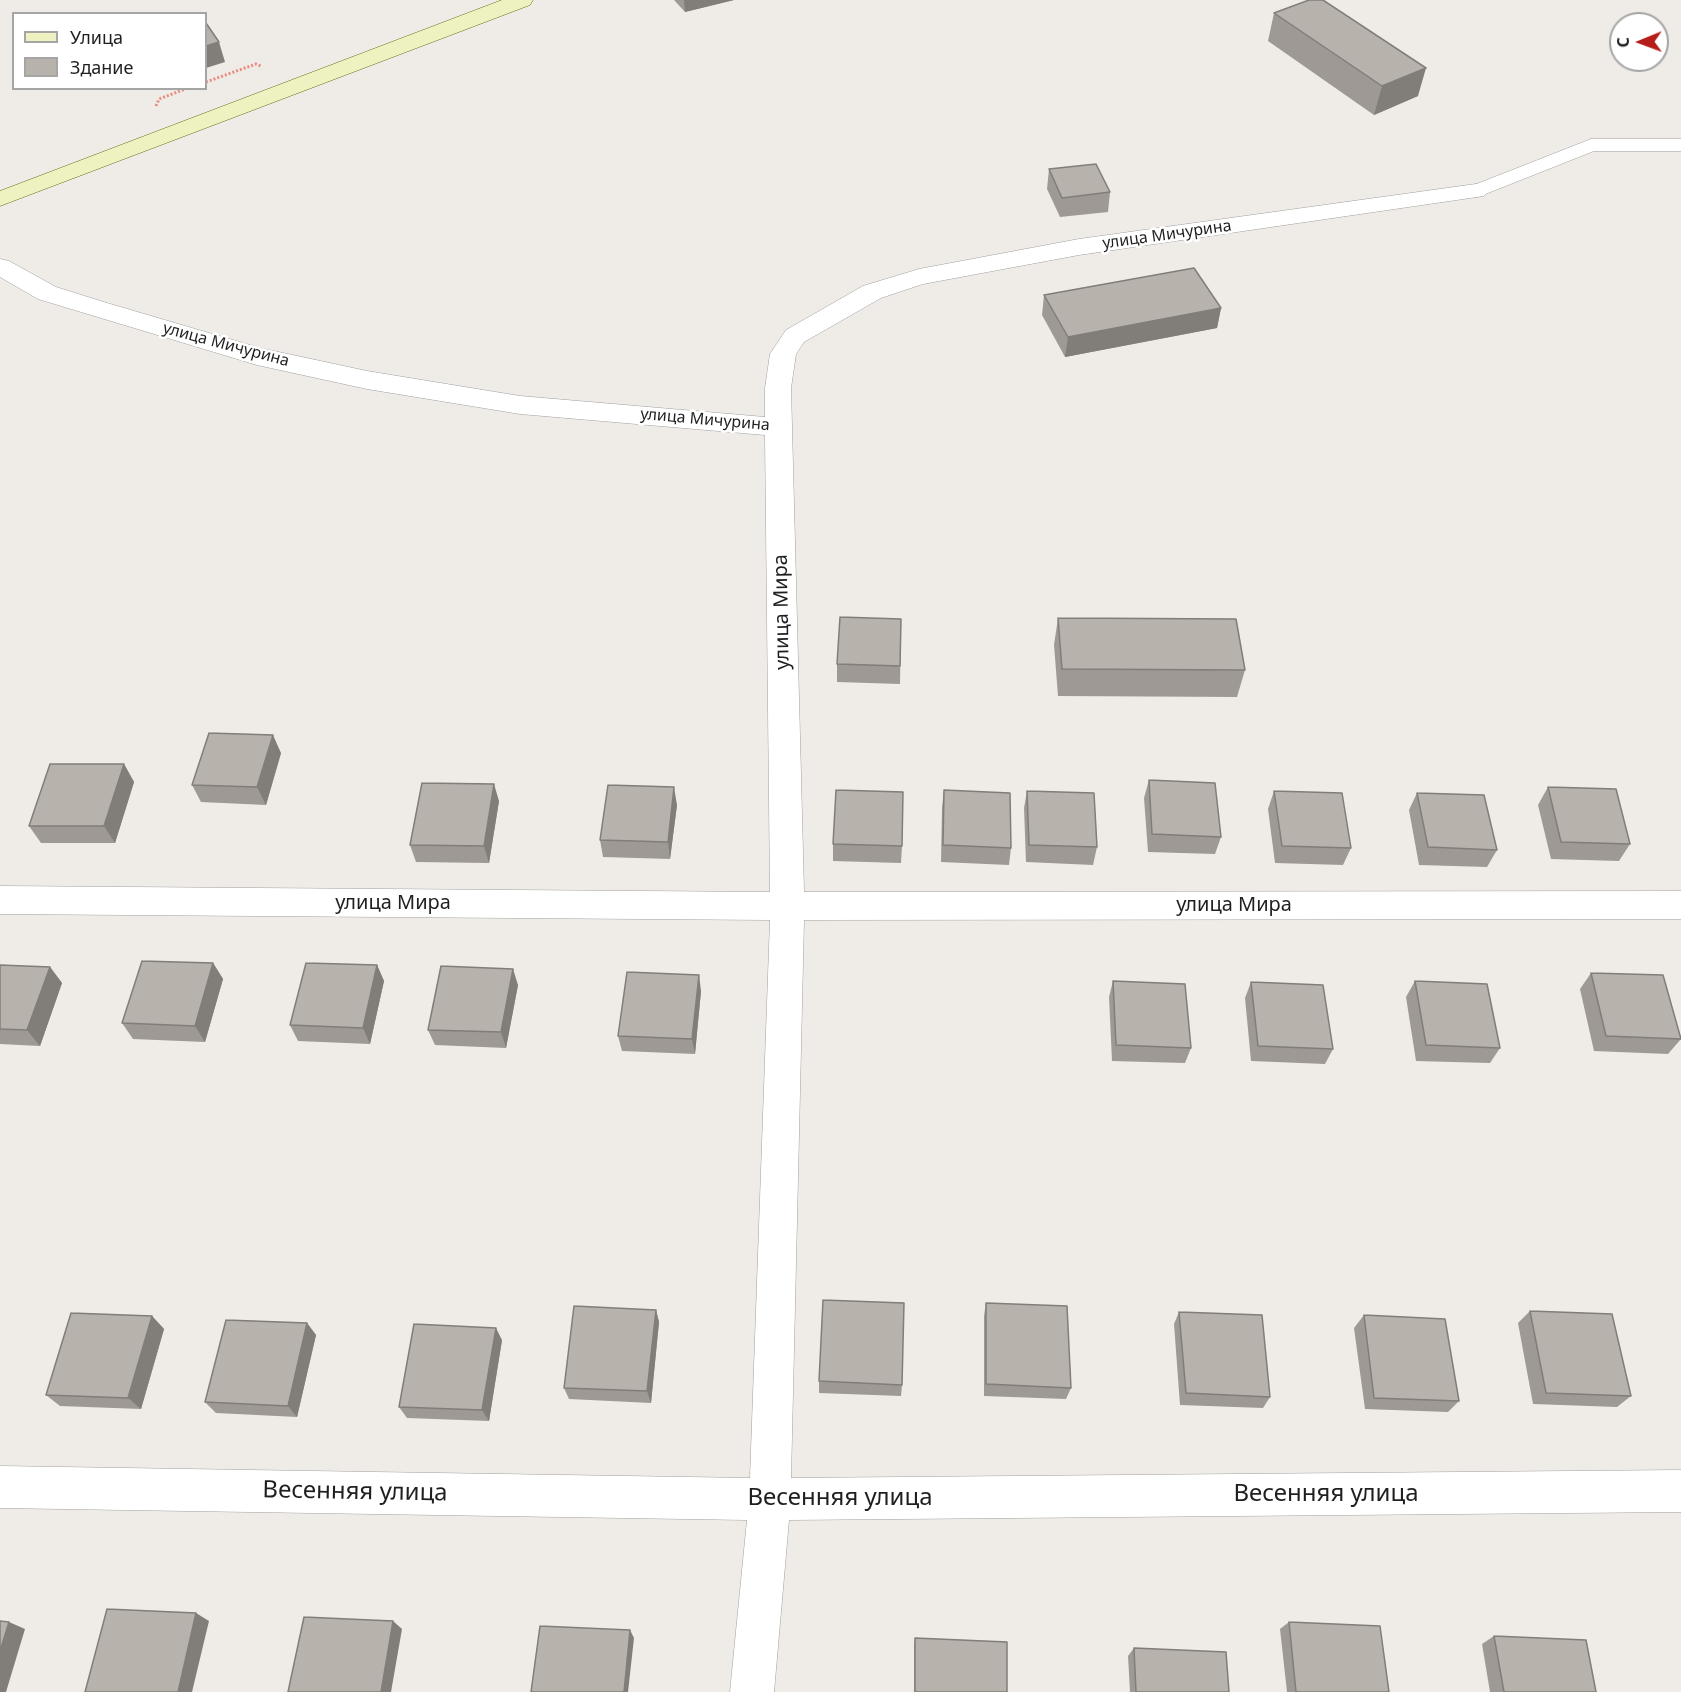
<!DOCTYPE html>
<html>
<head>
<meta charset="utf-8">
<style>
	body { margin:0 }
	#map { position:relative; width:1681px; height:1692px; overflow:hidden; background:#efece7; font-family:"Noto Sans",sans-serif }
	canvas { display:block }
	.legend { position:absolute; left:12px; top:12px; width:195px; height:78px; box-sizing:border-box; background:#fff; border:2px solid #a5a5a5; margin:0; padding:8px 10px; list-style:none; font-size:18px; color:#1f1f1f }
	.legend li { display:flex; align-items:center; gap:12px; height:30px }
	.legend b { width:30px; border:2px solid #a5a5a5 }
	.north { position:absolute; left:1609px; top:12px; width:60px; height:60px; box-sizing:border-box; background:#fff; border:2px solid #a5a5a5; border-radius:50%; rotate:269deg; font-size:16px; font-weight:700; line-height:24px; text-align:center; color:#1f1f1f }
	.north::after { content:''; display:block; margin:auto; width:21px; height:27px; background:#b61d18; clip-path:polygon(50% 0,100% 100%,50% 72%,0 100%) }
</style>
</head>
<body>
<div id="map">
<canvas width="1681" height="1692"></canvas>
<ul class="legend">
<li><b style="height:8px;background:#eef2c1"></b>Улица</li>
<li><b style="height:16px;background:#b8b2ad"></b>Здание</li>
</ul>
<div class="north">С</div>
</div>
<script>
const ctx = document.querySelector('canvas').getContext('2d');
ctx.lineJoin = 'round';
const poly = rows => new Path2D(rows.map(r => 'M' + r).join(''));
function strokePath(path, color, width, dash) { ctx.strokeStyle = color; ctx.lineWidth = width; ctx.lineCap = dash ? 'butt' : 'round'; ctx.setLineDash(dash || []); ctx.stroke(path); }
function fill(path, color) { ctx.fillStyle = color; ctx.fill(path, 'evenodd'); }
function write(font, color, halo, rows, align = 'center') {
  ctx.font = font + ' "Noto Sans",sans-serif'; ctx.lineWidth = 5; ctx.setLineDash([]); ctx.textBaseline = 'middle'; ctx.strokeStyle = halo; ctx.fillStyle = color; for (const [text, x, y, turn = 0] of rows) {
    ctx.save(); ctx.translate(x, y); ctx.rotate((+turn || 0) * Math.PI / 180); ctx.textAlign = isNaN(turn) ? turn : align; if (halo) ctx.strokeText(text, 0, 0); ctx.fillText(text, 0, 0); ctx.restore();
  }
}
const service = poly([
	[1591,139,1681,139,1681,151,1594,151,1483,195,1476,197,1469,195,1466,191,1469,187,1591,139]
]);
const minor = poly([
	[1476,184,1484,186,1488,191,1484,196,1079,255,923,284,881,298,804,342,796,354,791,388,804,892,1681,891,1681,919,804,920,791,1478,1681,1470,1681,1512,789,1520,774,1692,730,1692,747,1520,0,1508,0,1466,750,1478,770,920,0,914,0,886,770,892,765,435,520,414,367,389,257,365,38,299,0,277,0,259,9,261,56,287,107,303,260,348,367,371,520,396,765,417,765,388,770,354,786,330,863,286,919,269,1079,239,1476,184]
]);
const secondary = poly([
	[502,0,533,0,530,5,0,206,0,191,502,0]
]);
strokePath(service, '#a0a0a0', 1);
strokePath(minor, '#a0a0a0', 1);
strokePath(secondary, '#5e6a12', 1);
strokePath(poly([
	[206,82,256,64,261,66],
	[156,106,159,99,188,88]
]), '#e98b7d', 3, [2, 2]);
fill(service, '#fff');
fill(minor, '#fff');
fill(secondary, '#eef2c1');
fill(poly([
	[674,0,734,0,685,12],
	[1274,13,1418,96,1374,115,1268,41],
	[1049,169,1110,192,1108,212,1060,217,1047,189],
	[1044,295,1221,308,1217,328,1065,357,1042,315],
	[1058,618,1245,670,1237,697,1058,696,1054,645],
	[901,619,900,684,837,682,837,664],
	[281,753,266,805,201,802,192,785],
	[124,764,134,782,115,843,41,843,29,826],
	[1149,780,1221,837,1215,854,1148,852,1144,798],
	[1548,787,1630,844,1619,861,1551,859,1538,805],
	[944,790,1011,848,1009,865,941,862,942,808],
	[1027,791,1097,847,1093,865,1026,862,1024,808],
	[1274,791,1351,848,1343,865,1275,863,1268,809],
	[1417,793,1497,850,1487,867,1419,865,1409,810],
	[499,801,489,863,416,862,410,845],
	[677,805,670,859,603,857,600,840],
	[833,844,902,846,901,863,833,861],
	[213,963,223,979,205,1042,133,1039,122,1023],
	[0,965,50,967,62,983,40,1046,0,1044],
	[377,965,384,981,370,1044,298,1041,290,1025],
	[1591,973,1681,1039,1668,1054,1594,1051,1580,989],
	[1113,981,1191,1048,1185,1063,1112,1061,1109,997],
	[1415,981,1500,1048,1490,1063,1416,1061,1406,997],
	[1251,982,1333,1049,1325,1064,1251,1061,1245,998],
	[518,985,506,1048,435,1045,428,1030],
	[701,991,695,1054,622,1051,618,1036],
	[986,1303,1071,1388,1066,1399,984,1396,984,1316],
	[656,1310,659,1322,651,1403,569,1399,564,1388],
	[1530,1311,1631,1396,1617,1407,1533,1404,1518,1323],
	[1179,1312,1270,1397,1263,1408,1180,1405,1174,1324],
	[1364,1315,1459,1401,1448,1412,1365,1409,1354,1328],
	[152,1316,164,1329,141,1409,60,1406,46,1395],
	[307,1323,316,1335,297,1417,216,1413,205,1402],
	[502,1340,489,1421,407,1418,399,1407],
	[819,1381,902,1385,901,1396,819,1393],
	[1289,1622,1389,1692,1287,1692,1280,1629],
	[1494,1636,1596,1692,1490,1692,1482,1644],
	[915,1638,1007,1692,914,1692,914,1646],
	[1134,1648,1229,1692,1130,1692,1128,1656]
]), '#9e9995');
fill(poly([
	[684,0,734,0,685,12],
	[219,42,225,62,206,68,206,46],
	[1426,68,1418,96,1374,115,1382,86],
	[1221,308,1217,328,1065,357,1068,337],
	[273,735,281,753,266,805,257,787],
	[124,764,134,782,115,843,104,826],
	[494,784,499,801,489,863,484,846],
	[674,787,677,805,670,859,668,842],
	[213,963,223,979,205,1042,195,1026],
	[377,965,384,981,370,1044,363,1028],
	[50,967,62,983,40,1046,27,1030],
	[513,969,518,985,506,1048,501,1032],
	[699,975,701,991,695,1054,692,1039],
	[656,1310,659,1322,651,1403,647,1391],
	[152,1316,164,1329,141,1409,128,1398],
	[307,1323,316,1335,297,1417,288,1406],
	[496,1328,502,1340,489,1421,482,1410],
	[196,1613,209,1621,192,1692,178,1692],
	[393,1621,402,1629,391,1692,381,1692],
	[9,1622,25,1629,6,1692,0,1692,0,1651],
	[630,1630,634,1638,628,1692,624,1692]
]), '#817d79');
const building = poly([
	[1309,0,1323,0,1426,68,1382,86,1274,13,1309,0],
	[206,23,219,42,206,46,206,23],
	[1096,164,1110,192,1062,198,1049,169,1096,164],
	[1194,268,1221,308,1068,337,1044,295,1194,268],
	[840,617,901,619,900,666,837,664,840,617],
	[1058,618,1236,619,1245,670,1062,669,1058,618],
	[209,733,273,735,257,787,192,785,209,733],
	[50,764,124,764,104,826,29,826,50,764],
	[1149,780,1215,783,1221,837,1152,834,1149,780],
	[422,783,494,784,484,846,410,845,422,783],
	[608,785,674,787,668,842,600,840,608,785],
	[1548,787,1616,789,1630,844,1561,842,1548,787],
	[836,790,903,792,902,846,833,844,836,790],
	[944,790,1010,793,1011,848,943,845,944,790],
	[1027,791,1094,793,1097,847,1029,845,1027,791],
	[1274,791,1342,793,1351,848,1282,846,1274,791],
	[1417,793,1484,795,1497,850,1428,847,1417,793],
	[142,961,213,963,195,1026,122,1023,142,961],
	[306,963,377,965,363,1028,290,1025,306,963],
	[0,965,50,967,27,1030,0,1029,0,965],
	[441,966,513,969,501,1032,428,1030,441,966],
	[627,972,699,975,692,1039,618,1036,627,972],
	[1591,973,1663,975,1681,1039,1606,1036,1591,973],
	[1113,981,1185,984,1191,1048,1116,1045,1113,981],
	[1415,981,1487,984,1500,1048,1426,1045,1415,981],
	[1251,982,1323,985,1333,1049,1258,1046,1251,982],
	[823,1300,904,1303,902,1385,819,1381,823,1300],
	[986,1303,1067,1306,1071,1388,986,1384,986,1303],
	[574,1306,656,1310,647,1391,564,1388,574,1306],
	[1530,1311,1612,1314,1631,1396,1546,1393,1530,1311],
	[1179,1312,1262,1315,1270,1397,1186,1393,1179,1312],
	[71,1313,152,1316,128,1398,46,1395,71,1313],
	[1364,1315,1445,1319,1459,1401,1374,1398,1364,1315],
	[226,1320,307,1323,288,1406,205,1402,226,1320],
	[414,1324,496,1328,482,1410,399,1407,414,1324],
	[107,1609,196,1613,178,1692,85,1692,107,1609],
	[304,1617,393,1621,381,1692,288,1692,304,1617],
	[0,1621,9,1622,0,1651,0,1621],
	[1289,1622,1380,1626,1389,1692,1296,1692,1289,1622],
	[540,1626,630,1630,624,1692,531,1692,540,1626],
	[1494,1636,1586,1640,1596,1692,1504,1692,1494,1636],
	[915,1638,1007,1642,1007,1692,915,1692,915,1638],
	[1134,1648,1226,1652,1229,1692,1136,1692,1134,1648]
]);
fill(building, '#b8b2ad');
strokePath(building, '#817d79', 1.5);
write('16px', '#1f1f1f', '#fff', [
	["улица Мичурина",1167,235,-8],
	["улица Мичурина",226,345,15],
	["улица Мичурина",705,420,5]
]);
write('20px', '#1f1f1f', '#fff', [
	["улица Мира",782,612,-91],
	["улица Мира",393,903],
	["улица Мира",1234,905]
]);
write('24px', '#1f1f1f', '#fff', [
	["Весенняя улица",355,1492,1],
	["Весенняя улица",1326,1494],
	["Весенняя улица",840,1498]
]);
</script>
</body>
</html>
